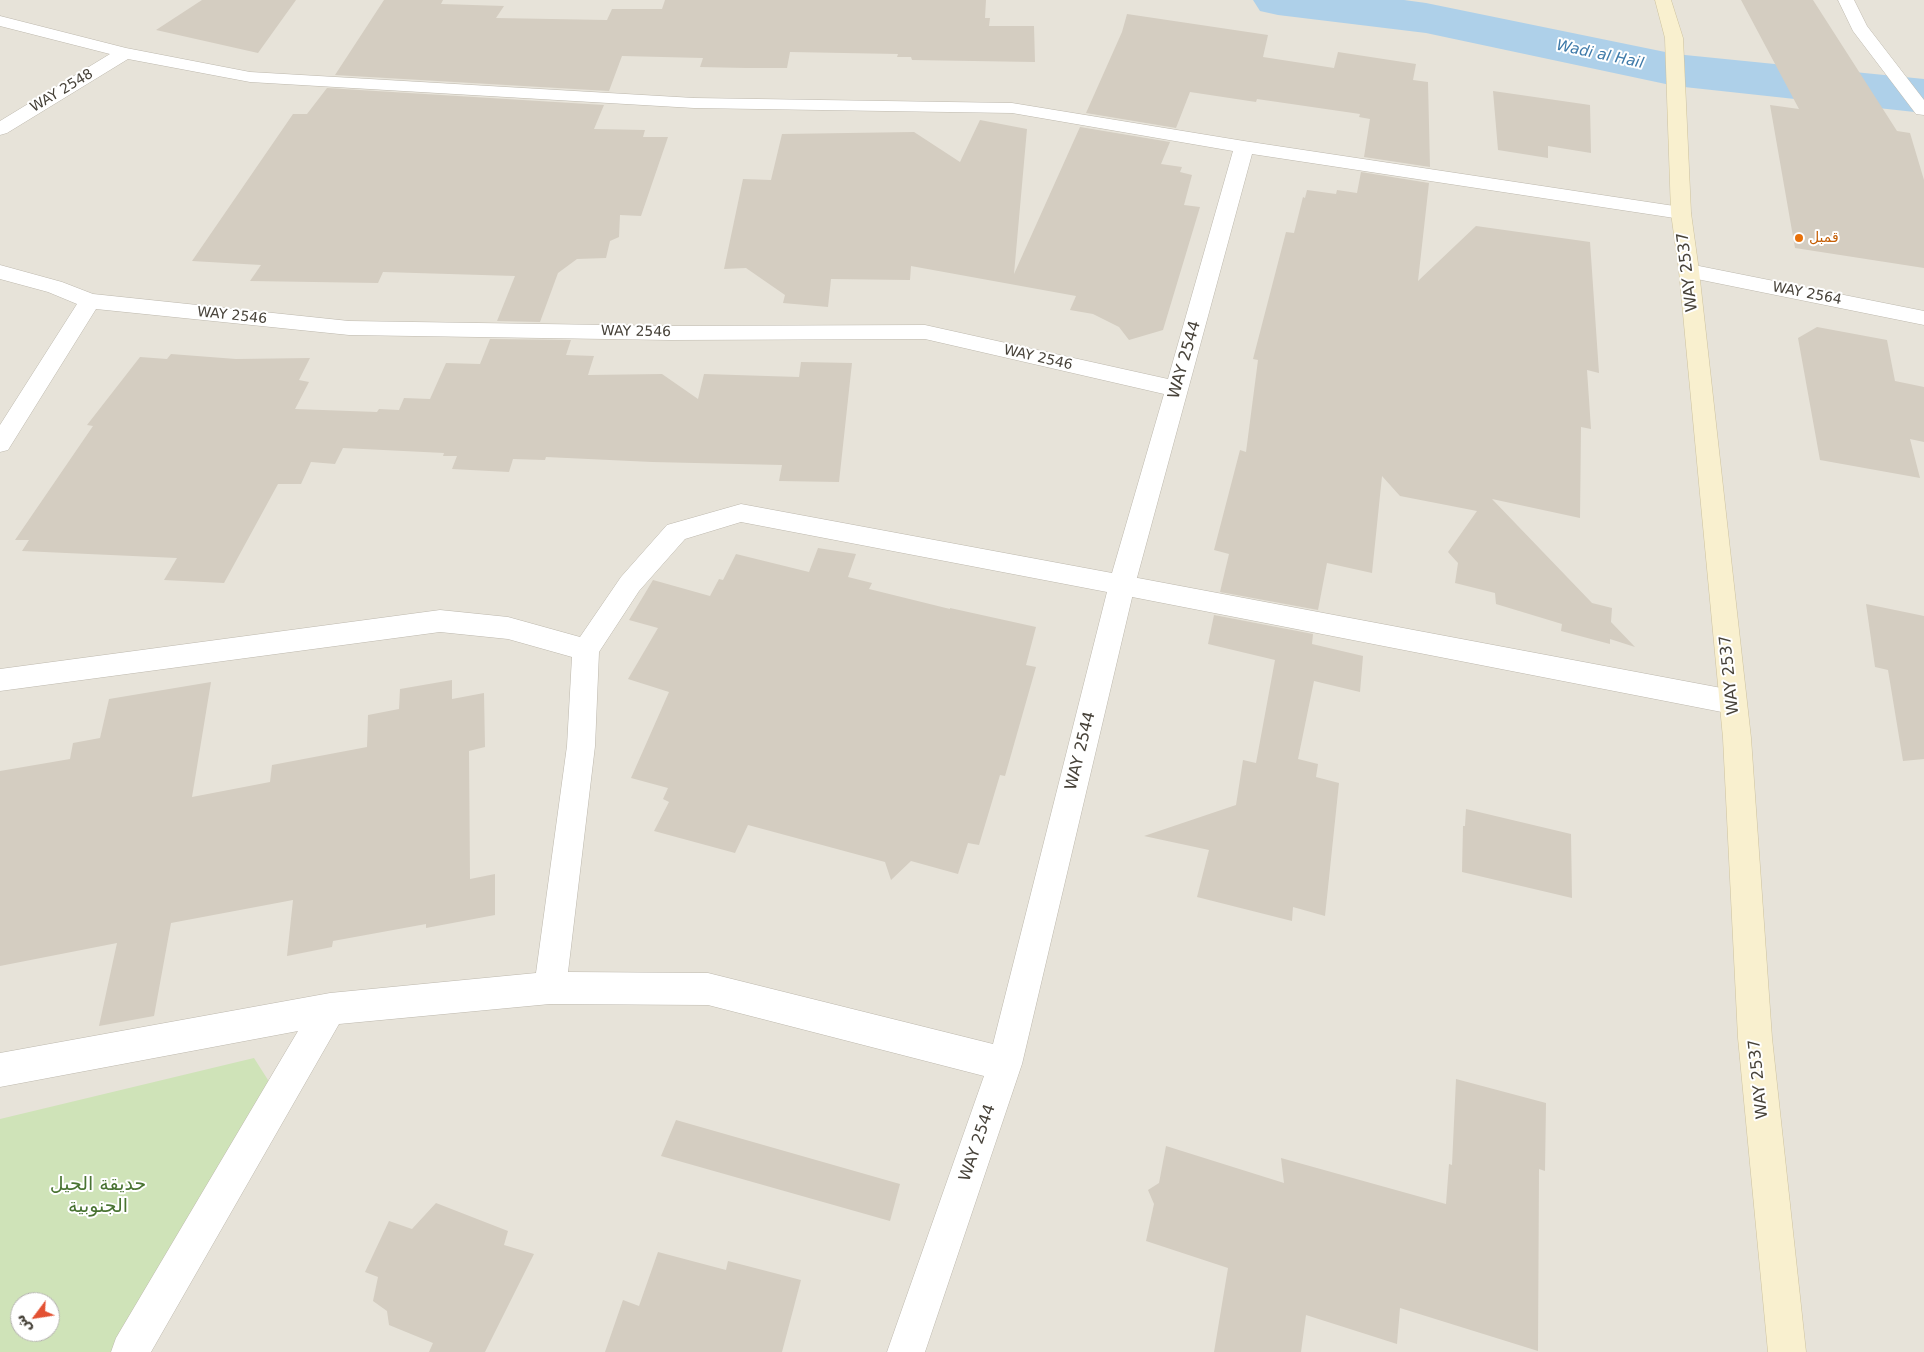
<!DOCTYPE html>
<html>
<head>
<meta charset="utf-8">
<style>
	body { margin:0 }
	#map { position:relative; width:1924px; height:1352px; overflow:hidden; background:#f4f1eb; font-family:"DejaVu Sans","Noto Naskh Arabic",sans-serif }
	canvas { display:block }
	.north { position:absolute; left:10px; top:1292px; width:50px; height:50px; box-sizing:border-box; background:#fff; border:1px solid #b5b3b0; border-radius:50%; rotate:239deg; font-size:14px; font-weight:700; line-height:20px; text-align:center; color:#474239 }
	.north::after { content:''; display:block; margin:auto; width:18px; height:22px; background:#e35132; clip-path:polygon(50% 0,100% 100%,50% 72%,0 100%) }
</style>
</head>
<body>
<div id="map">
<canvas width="1924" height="1352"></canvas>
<div class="north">ش</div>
</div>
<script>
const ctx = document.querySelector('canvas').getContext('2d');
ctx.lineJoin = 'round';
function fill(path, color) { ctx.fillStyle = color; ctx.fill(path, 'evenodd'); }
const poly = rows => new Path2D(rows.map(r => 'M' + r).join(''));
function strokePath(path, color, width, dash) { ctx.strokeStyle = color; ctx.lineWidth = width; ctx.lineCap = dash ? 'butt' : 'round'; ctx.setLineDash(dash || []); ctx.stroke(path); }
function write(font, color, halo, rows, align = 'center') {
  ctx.font = font + ' "DejaVu Sans","Noto Naskh Arabic",sans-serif'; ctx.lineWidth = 4; ctx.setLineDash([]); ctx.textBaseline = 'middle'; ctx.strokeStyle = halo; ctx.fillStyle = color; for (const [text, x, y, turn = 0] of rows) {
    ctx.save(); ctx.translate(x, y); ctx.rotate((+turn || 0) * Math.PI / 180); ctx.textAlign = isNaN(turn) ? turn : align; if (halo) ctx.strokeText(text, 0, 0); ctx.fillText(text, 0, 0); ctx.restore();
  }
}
fill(poly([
	[0,0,1924,0,1924,1352,0,1352],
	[20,1302,50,1302,50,1332,20,1332]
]), '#e7e3d9');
fill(poly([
	[254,1058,275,1091,117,1352,0,1352,0,1119],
	[20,1302,50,1302,50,1332,20,1332]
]), '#cfe3b8');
fill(poly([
	[1253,0,1404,0,1426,3,1675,54,1924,79,1924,113,1675,86,1426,33,1278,15,1260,11,1253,0]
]), '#aed0e9');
fill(poly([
	[202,0,296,0,258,53,156,30],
	[384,0,443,0,441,4,504,6,496,18,607,20,612,9,662,9,665,0,986,0,985,18,990,18,989,26,1034,26,1035,62,912,60,911,57,897,57,898,54,790,52,787,68,746,68,700,67,703,58,622,56,609,91,335,75],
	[1741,0,1813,0,1897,131,1910,133,1924,180,1924,268,1795,248,1770,105,1799,109],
	[1127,14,1268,35,1263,57,1334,68,1338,52,1416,64,1413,80,1428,82,1430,167,1364,157,1370,119,1359,117,1360,114,1257,99,1256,102,1190,92,1176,128,1086,113,1122,32],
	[327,88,604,105,594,129,645,130,643,137,668,137,641,216,620,215,619,237,610,241,606,258,577,259,558,273,540,322,497,321,515,276,383,272,378,283,250,281,261,265,192,261,293,114,307,114],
	[1493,91,1590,105,1591,153,1548,146,1548,158,1498,150],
	[980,120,1027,129,1014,274,1080,127,1170,142,1161,164,1182,167,1180,172,1192,175,1184,205,1200,207,1163,330,1129,340,1119,327,1093,314,1070,310,1076,296,911,266,910,280,831,279,828,307,783,303,785,295,746,268,724,269,743,179,771,180,782,134,914,132,960,162],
	[1361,172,1429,183,1418,281,1476,226,1590,242,1599,373,1587,370,1591,429,1581,427,1580,518,1492,499,1592,603,1612,608,1611,622,1635,647,1610,639,1610,644,1561,631,1562,624,1496,604,1495,593,1455,583,1458,563,1448,552,1477,511,1400,496,1382,476,1372,573,1327,563,1318,610,1220,592,1229,554,1214,550,1240,450,1246,452,1258,360,1253,359,1286,232,1294,233,1303,197,1305,198,1307,190,1336,194,1337,190,1357,193],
	[1817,327,1887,340,1895,381,1924,387,1924,442,1910,439,1920,478,1820,460,1798,338],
	[490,339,571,340,566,355,594,356,588,375,662,374,698,399,704,374,799,377,801,362,852,363,839,482,779,481,782,465,652,462,546,457,545,460,513,459,509,472,452,469,457,456,443,456,444,453,343,448,335,464,311,462,301,484,278,484,224,583,164,580,177,558,22,551,29,540,15,540,93,426,87,425,140,357,167,359,171,354,236,359,310,358,299,380,309,382,295,409,377,412,379,409,399,410,404,398,430,399,446,363,480,364],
	[818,548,856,554,848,577,872,583,869,589,950,609,950,608,1036,627,1026,665,1036,667,1005,776,1000,775,979,845,968,843,958,874,911,861,891,880,885,862,748,825,735,853,654,831,669,802,663,799,668,788,631,778,669,692,628,679,658,628,629,620,653,580,710,596,719,579,723,580,736,554,809,572],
	[1866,604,1924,616,1924,759,1903,761,1888,670,1875,667],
	[1214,615,1313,634,1312,644,1363,656,1360,692,1314,681,1298,759,1318,764,1316,777,1339,783,1325,916,1293,907,1292,921,1197,897,1209,850,1144,836,1236,805,1243,760,1256,763,1275,660,1208,644],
	[452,680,452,699,484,693,485,747,469,751,470,879,495,874,495,915,426,928,426,924,333,941,332,947,287,956,293,900,171,923,154,1016,99,1026,117,943,0,966,0,771,70,759,73,743,100,738,109,699,211,682,192,797,270,782,272,765,367,747,368,715,399,709,400,689],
	[1466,809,1571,834,1572,898,1462,872,1463,826,1465,826],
	[1456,1079,1546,1103,1545,1171,1539,1169,1538,1351,1400,1308,1397,1344,1306,1315,1301,1352,1214,1352,1228,1268,1146,1241,1154,1204,1148,1190,1159,1183,1166,1146,1284,1183,1281,1158,1446,1204,1449,1164,1452,1165],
	[676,1120,900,1184,890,1221,661,1156],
	[436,1203,508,1231,504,1245,534,1254,485,1352,429,1352,433,1343,389,1325,387,1311,373,1301,378,1277,365,1272,389,1221,412,1229],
	[658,1252,726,1270,728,1261,801,1280,782,1352,605,1352,623,1300,639,1306]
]), '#d4cdc1');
const lane = poly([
	[1838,0,1854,0,1867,26,1924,100,1924,115,1916,114,1853,31,1838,0],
	[1122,575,1732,690,1742,694,1746,702,1742,710,1732,714,1122,595,1113,592,1109,585,1113,578,1122,575]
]);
const street = poly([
	[0,16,126,48,250,72,694,98,1012,103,1244,141,1681,207,1688,209,1691,213,1688,217,1681,219,1252,154,1135,585,1022,1064,925,1352,887,1352,984,1076,708,1005,550,1004,339,1024,151,1352,111,1352,116,1338,298,1031,0,1087,0,1053,330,993,536,973,567,746,572,657,508,639,440,632,0,691,0,669,440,610,508,617,580,637,621,577,667,525,741,504,1112,573,1164,394,925,339,671,340,349,335,96,309,8,450,0,452,0,425,77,304,48,292,0,279,0,265,62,282,93,294,349,321,671,326,925,325,1168,379,1233,151,1012,113,694,108,250,82,128,59,7,133,0,135,0,121,110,54,0,26,0,16],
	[741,522,1107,592,993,1044,708,973,568,972,595,746,599,652,639,591,685,539,741,522],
	[1689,264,1924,311,1924,325,1682,276,1679,271,1682,266,1689,264]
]);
const secondary = poly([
	[1655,0,1671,0,1683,38,1691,213,1699,271,1751,738,1772,1038,1806,1352,1768,1352,1738,1038,1723,738,1679,271,1671,213,1665,38,1655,0]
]);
strokePath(lane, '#beb9ae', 1);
strokePath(street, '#beb9ae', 1);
strokePath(secondary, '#cec39f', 1);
fill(lane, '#fff');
fill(street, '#fff');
fill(secondary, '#f9f0cf');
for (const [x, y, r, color] of [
	[1799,238,5,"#e8710a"]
]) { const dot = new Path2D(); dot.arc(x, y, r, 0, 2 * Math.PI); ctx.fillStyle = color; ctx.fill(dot); strokePath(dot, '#fff', 2); }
write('14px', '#474239', '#fff', [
	["WAY 2548",62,91,-31],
	["WAY 2564",1807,294,11],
	["WAY 2546",232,316,6],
	["WAY 2546",636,332,1],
	["WAY 2546",1038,358,13]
]);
write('14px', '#c56008', '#fff', [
	["قمبل",1809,238]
], 'left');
write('italic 15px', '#3d79a8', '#fff', [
	["Wadi al Hail",1600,55,12]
]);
write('16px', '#474239', '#fff', [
	["WAY 2537",1688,272,-97],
	["WAY 2544",1185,360,-74],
	["WAY 2537",1730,675,-96],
	["WAY 2544",1081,751,-76],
	["WAY 2537",1759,1079,-96],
	["WAY 2544",978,1143,-71]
]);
write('19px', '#497332', '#fff', [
	["حديقة الحيل",98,1185],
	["الجنوبية",98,1207]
]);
</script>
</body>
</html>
